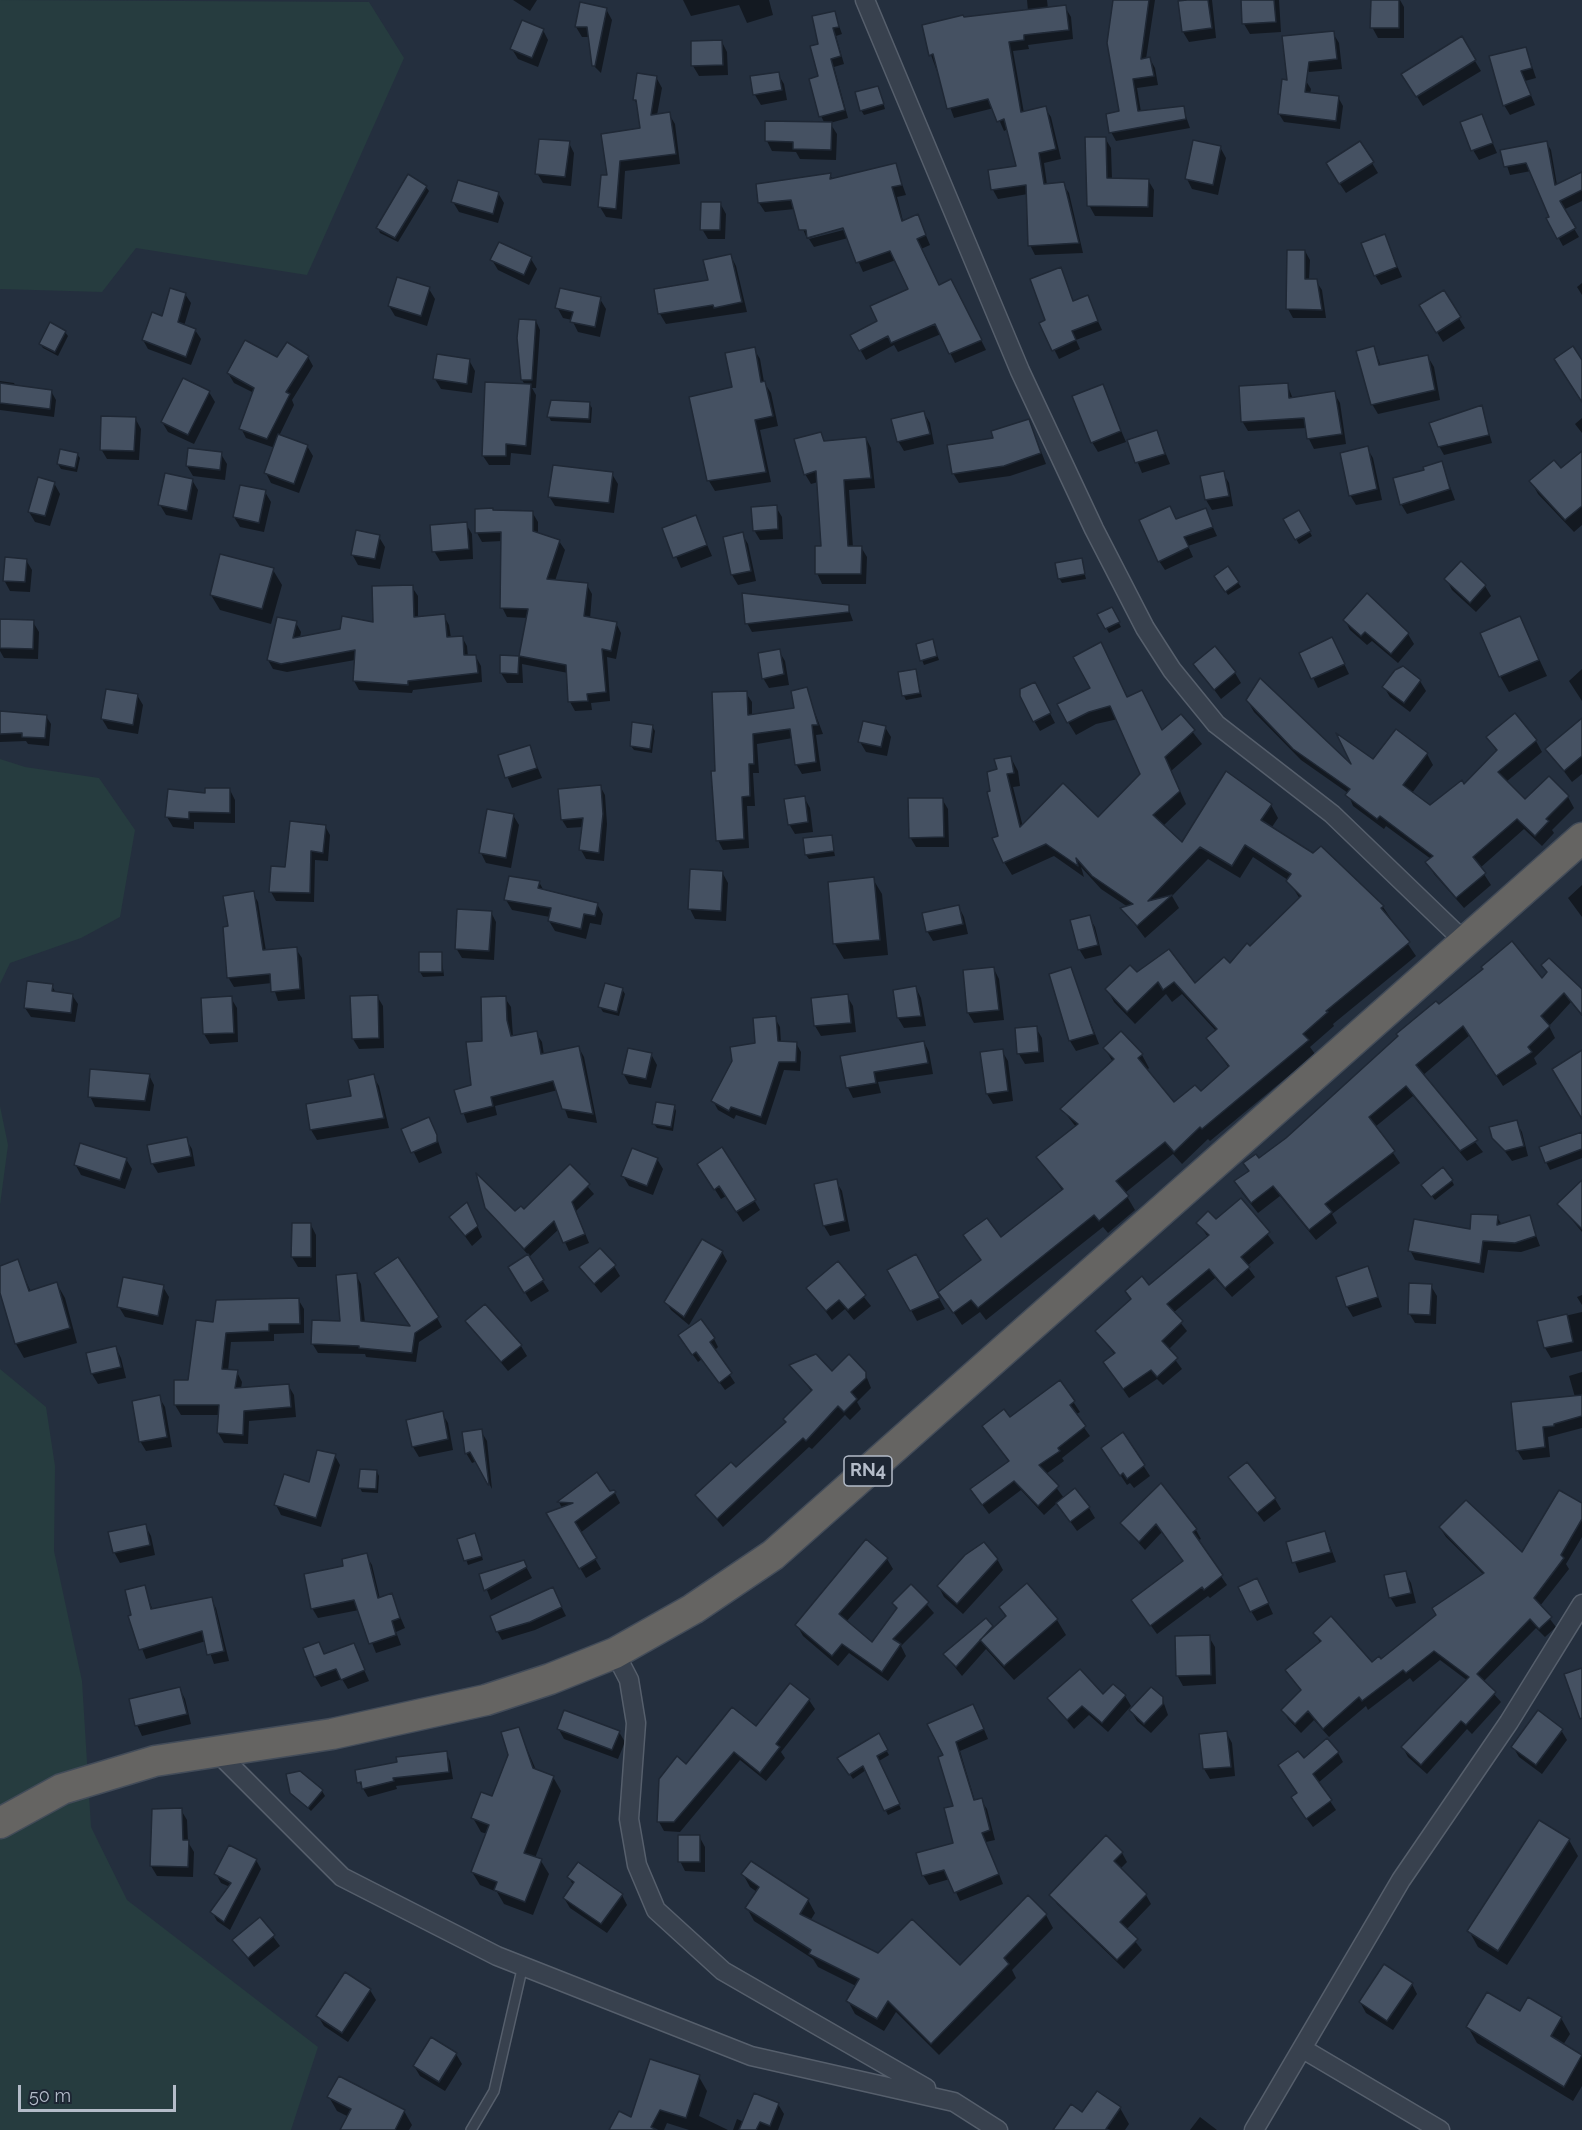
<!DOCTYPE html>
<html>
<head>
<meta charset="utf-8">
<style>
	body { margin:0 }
	#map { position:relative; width:1582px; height:2130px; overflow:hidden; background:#242f3e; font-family:Raleway,sans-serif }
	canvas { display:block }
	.scale { position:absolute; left:18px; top:2085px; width:158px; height:27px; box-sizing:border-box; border:3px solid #b4bcc9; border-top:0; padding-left:8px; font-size:18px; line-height:21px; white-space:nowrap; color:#b4bcc9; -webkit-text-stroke:4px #1d2633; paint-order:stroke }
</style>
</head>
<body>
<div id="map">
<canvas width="1582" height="2130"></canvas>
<div class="scale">50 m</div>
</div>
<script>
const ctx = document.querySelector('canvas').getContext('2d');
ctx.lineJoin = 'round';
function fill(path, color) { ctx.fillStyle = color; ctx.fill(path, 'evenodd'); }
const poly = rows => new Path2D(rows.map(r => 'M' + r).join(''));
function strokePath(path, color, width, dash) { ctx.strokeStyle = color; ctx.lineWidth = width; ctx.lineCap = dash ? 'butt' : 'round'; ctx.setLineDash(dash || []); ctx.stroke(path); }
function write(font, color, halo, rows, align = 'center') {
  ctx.font = font + ' Raleway,sans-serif'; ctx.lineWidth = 5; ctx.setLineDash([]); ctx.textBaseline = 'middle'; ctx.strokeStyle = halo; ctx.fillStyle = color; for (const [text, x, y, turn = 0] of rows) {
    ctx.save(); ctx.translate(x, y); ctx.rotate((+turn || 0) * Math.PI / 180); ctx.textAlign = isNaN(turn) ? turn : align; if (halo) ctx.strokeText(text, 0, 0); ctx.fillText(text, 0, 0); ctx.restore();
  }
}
fill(poly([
	[0,0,369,2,404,58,307,275,136,248,102,292,0,289],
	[0,759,25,767,99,778,135,830,120,917,81,938,10,963,0,984],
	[0,1106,8,1145,0,1205],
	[0,1369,46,1407,55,1466,54,1551,82,1681,91,1827,127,1900,318,2047,291,2130,0,2130]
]), '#263c3f');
fill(poly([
	[513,0,537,0,530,11],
	[683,0,769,0,773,15,747,23,739,5,691,16],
	[1027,0,1047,0,1048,9,1065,7,1071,17,1073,39,1028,45,1029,49,1013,51,1024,113,1045,108,1051,117,1061,159,1044,163,1047,185,1063,184,1069,193,1083,253,1035,255,1030,245,1028,194,998,199,993,190,1018,167,1008,129,1004,131,994,108,954,118,931,55,964,19,1028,11],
	[1115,0,1155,0,1146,59,1150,59,1155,68,1158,85,1137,88,1141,112,1183,108,1190,128,1116,141,1111,132,1120,113],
	[1179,0,1212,0,1216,38,1189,42,1183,32],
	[1242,0,1279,0,1281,32,1250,34,1244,24],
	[1372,0,1400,0,1404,7,1404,38,1378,38,1372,27],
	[606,9,612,20,601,73,594,66,590,37,582,37,576,27],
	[834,12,842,34,836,36,844,64,834,67,848,118,830,123,837,134,836,160,800,159,796,152,772,151,767,141,825,124,821,116,820,45],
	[543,30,548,40,538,67,518,59,512,49],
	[1333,33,1339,43,1342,69,1309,72,1303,62],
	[1461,38,1481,71,1423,106,1403,74],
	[722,42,727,52,728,75,699,76,693,66,692,43],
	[1526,48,1536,78,1525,81,1535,105,1510,115,1504,105],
	[778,74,784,84,787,100,761,105,755,95],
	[656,77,662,88,657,115,669,114,675,124,680,164,625,171,622,219,606,217,600,207,608,177,642,130,638,106,634,99],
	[1306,81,1311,89,1310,94,1338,97,1343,106,1340,129,1284,122,1279,114],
	[880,92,885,109,864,115,861,110],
	[1481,116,1497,153,1479,160,1473,150],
	[1105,138,1111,148,1112,179,1148,180,1154,190,1153,217,1095,216,1089,205],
	[1546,142,1551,150,1557,185,1582,173,1582,201,1563,210,1579,237,1563,246,1548,219,1551,217,1531,171,1510,175,1502,151],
	[569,143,574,153,571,186,543,183,537,173],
	[1220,147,1226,158,1218,195,1192,189,1187,179],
	[1372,163,1378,173,1346,193,1333,174],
	[895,164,906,195,897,197,903,221,922,226,930,245,921,249,939,286,956,290,986,350,955,363,941,334,898,352,894,345,866,360,852,335,879,321,910,290,896,260,863,272,848,238,814,247,809,239,851,228,850,225,807,239,795,209,765,212,759,203,830,175,833,180],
	[426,187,429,191,398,242,380,233,378,228],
	[498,193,504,203,498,223,459,212,453,202],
	[720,203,726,214,725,239,708,239,702,229],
	[1384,236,1402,277,1381,285,1375,275],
	[500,244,531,259,537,269,529,285,498,270,492,260],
	[1305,251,1310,260,1309,280,1316,281,1322,290,1326,318,1293,318,1288,309],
	[731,256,736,266,747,312,666,324,660,314,656,290,709,281],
	[1060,269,1074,302,1087,297,1102,330,1076,340,1080,349,1059,359,1041,323,1047,320],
	[1582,283,1582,295,1577,287],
	[429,289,435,299,427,326,395,316,389,306],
	[1443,292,1465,328,1443,342,1421,306],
	[185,294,191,303,184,326,195,330,201,339,191,365,148,349,143,340],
	[600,299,606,309,600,337,578,332,572,320,563,318,557,307],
	[536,321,540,330,536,388,532,388,536,395,531,455,511,453,510,465,489,465,483,456,525,385,522,380],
	[65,332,68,336,58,356,43,348,40,344],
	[1374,348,1381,366,1428,357,1434,367,1440,400,1378,414,1372,404],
	[754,349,760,359,764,382,771,393,778,426,760,430,771,482,715,491,709,481,734,389],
	[308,357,313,366,292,400,294,405,279,436,307,446,313,456,299,493,271,483,266,473,275,448,246,438,241,428,254,393,234,383,228,373,278,359],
	[469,360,475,371,472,393,441,389,435,379],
	[0,381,14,383,16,387,51,391,56,400,54,417,0,410],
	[1287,384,1293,399,1334,393,1340,403,1346,444,1314,449,1309,439,1307,428,1248,431,1242,421],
	[1102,386,1126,442,1098,452,1092,442],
	[209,392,215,402,194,444,168,432,162,422],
	[589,403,592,408,591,423,551,421,549,417],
	[1481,406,1492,443,1444,455,1439,446],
	[924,413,930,423,934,444,904,451,898,441],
	[135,418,141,429,139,460,107,459,101,449],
	[1582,418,1582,433,1575,424],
	[1029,420,1046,464,1010,476,959,483,953,473,995,439],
	[1157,432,1170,464,1142,473,1129,441],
	[820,434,825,442,866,438,871,448,875,488,849,490,853,547,861,547,867,557,866,584,822,584,817,573,823,547,818,482,811,484,805,474],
	[1367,448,1373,458,1382,500,1356,505,1350,495],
	[1582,453,1582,525,1574,532,1538,494,1531,481,1560,470],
	[77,454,80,458,77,472,61,469,58,464],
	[221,454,227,464,225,480,193,476,187,466],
	[1441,462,1455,500,1407,514,1401,504,1426,471],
	[1223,473,1229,483,1233,506,1212,510,1206,500,1201,477],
	[612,474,618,484,614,513,555,506,549,496],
	[192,480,198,490,192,520,166,515,160,505],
	[54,483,60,494,50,526,35,522,29,512],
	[265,492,271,502,264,532,240,527,234,517],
	[776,507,782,517,783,539,760,540,754,530],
	[1205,510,1217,536,1188,546,1193,557,1165,570,1159,561,1176,520],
	[532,512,538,522,538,534,559,541,565,550,555,581,587,585,592,594,590,619,616,623,621,633,616,659,607,657,610,701,591,703,592,710,575,711,570,702,568,673,522,664,523,683,507,683,501,673,501,657,520,657,528,618,507,617,502,607,502,541,482,542,477,533],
	[1299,512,1312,536,1299,544,1285,520],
	[695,517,712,556,681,568,664,529],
	[466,524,472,534,473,559,440,561,434,551],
	[742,534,748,544,756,581,738,585,732,575],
	[379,537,385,547,380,569,358,565,352,554],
	[26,560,32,570,30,592,10,591,4,580],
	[1081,560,1086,579,1062,583,1059,578],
	[1462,563,1485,586,1491,596,1476,612,1452,590,1446,579],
	[1228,568,1241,587,1228,595,1216,576],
	[273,570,282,585,271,624,220,610,211,595],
	[412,587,418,596,418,618,444,616,449,625,451,638,462,637,467,646,468,657,476,657,481,666,482,682,413,690,412,693,359,690,354,681,355,660,287,672,273,669,268,660,296,623,301,632,300,638,374,624],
	[848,607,853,621,752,632,747,623],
	[1112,609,1121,627,1109,633,1099,615],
	[1520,618,1547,676,1509,692,1500,676],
	[0,620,33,622,39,632,38,659,4,658,0,651],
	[1345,620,1408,634,1414,644,1398,663,1372,641,1367,645,1350,630],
	[932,641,939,660,924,665,922,660],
	[1337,649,1349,674,1318,688,1301,653],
	[779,651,785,661,789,685,769,688,763,678],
	[1107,657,1128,698,1162,732,1180,716,1202,744,1171,771,1186,804,1163,826,1182,844,1271,805,1278,818,1272,827,1383,907,1416,956,1333,1024,1334,1026,1310,1047,1315,1054,1210,1141,1208,1139,1182,1164,1173,1154,1125,1193,1135,1210,1108,1233,1103,1227,986,1320,980,1312,962,1325,940,1292,982,1261,965,1236,1001,1239,1063,1191,1038,1158,1076,1127,1062,1109,1113,1062,1105,1049,1142,1055,1149,1068,1147,1070,1174,1104,1200,1093,1229,1068,1208,1038,1216,1031,1182,994,1172,1002,1166,994,1135,1024,1114,1002,1107,989,1137,974,1194,986,1230,965,1300,899,1288,880,1253,857,1240,878,1208,859,1172,896,1179,908,1145,938,1123,909,1128,907,1101,889,1081,867,1084,877,1054,856,1012,875,1004,862,992,792,998,770,1011,758,1018,771,1020,786,1013,787,1023,827,1098,819,1141,774,1118,719,1096,724,1076,735,1068,722,1093,688],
	[1195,664,1235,673,1241,683,1221,699],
	[1582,669,1582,701,1569,681],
	[915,670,922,697,906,700,904,696],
	[1420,681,1426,691,1410,712,1390,697,1384,687],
	[806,689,823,734,816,735,821,771,802,774,796,764,793,738,757,744,759,773,753,773,755,806,747,806,749,848,723,850,718,840,716,772,746,693,752,702,752,716,796,709],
	[1040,694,1055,723,1040,731,1034,721],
	[137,695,143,705,138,734,108,729,102,719],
	[1247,700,1356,770,1373,761,1427,754,1433,765,1412,793,1430,807,1464,786,1497,752,1488,737,1536,741,1542,752,1506,782,1525,801,1568,797,1574,808,1552,830,1554,833,1542,846,1524,829,1480,868,1491,885,1464,908,1434,874,1427,862,1431,859,1386,826,1384,829,1353,806,1348,793,1301,760,1254,712],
	[46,716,51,724,49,746,28,744,26,741,0,742,0,717],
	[1582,720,1582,774,1572,782,1547,749],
	[652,726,655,731,652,753,634,750,631,746],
	[885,727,891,737,887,756,866,752,860,742],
	[529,747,542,778,512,788,499,756],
	[600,786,605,795,607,824,604,861,586,859,581,850,583,827,567,828,562,820],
	[230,790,235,800,235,823,194,822,194,829,173,827,167,817,206,794],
	[804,797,810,808,813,832,795,834,789,824],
	[942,799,948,809,949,847,916,847,910,837],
	[513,815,519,825,511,868,486,863,481,853],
	[325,826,330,835,328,861,315,860,314,902,276,901,271,892,287,869],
	[831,837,835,856,809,859,806,855],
	[722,872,728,883,726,921,695,919,690,909],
	[873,879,882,894,888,955,844,959,835,944],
	[539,882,544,891,597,904,603,914,601,925,590,923,586,939,555,931,549,921,550,917,512,910,506,900],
	[1582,885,1582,917,1568,898],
	[253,893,258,902,266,951,296,949,302,958,305,999,278,1001,272,983,234,987,228,977,229,927],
	[959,907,964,917,968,934,933,941,927,931],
	[491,912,496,922,494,960,462,958,456,948],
	[1089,917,1095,927,1102,955,1085,959,1079,949],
	[441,953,444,976,423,977,420,972],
	[994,969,999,979,1004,1020,974,1023,968,1013],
	[1070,969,1099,1044,1076,1051,1070,1041,1051,975],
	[1542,980,1582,991,1582,1016,1571,1002,1549,1026,1555,1038,1534,1058,1537,1064,1503,1086,1470,1035,1422,1076,1483,1152,1467,1161,1413,1096,1375,1127,1400,1163,1332,1214,1337,1223,1316,1240,1280,1196,1258,1213,1242,1193,1236,1182,1438,1006],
	[52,986,56,993,72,995,78,1004,75,1022,31,1017,25,1008],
	[916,988,921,998,926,1026,904,1028,898,1018],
	[622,989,625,994,619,1016,603,1012,600,1007],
	[377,996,383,1006,384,1048,359,1049,353,1039],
	[847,996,853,1006,856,1032,821,1036,815,1026],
	[231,998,237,1008,238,1042,210,1044,204,1034,202,999],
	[505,998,511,1007,513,1037,536,1033,542,1042,544,1055,579,1048,584,1057,597,1123,568,1118,558,1090,495,1106,497,1115,467,1123,456,1091,472,1087,483,1043],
	[775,1018,780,1027,781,1043,796,1043,801,1052,800,1071,784,1070,766,1125,736,1115,734,1119,718,1110,713,1101],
	[1036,1028,1042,1038,1044,1062,1025,1064,1019,1054],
	[924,1042,929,1052,933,1074,878,1082,881,1093,853,1098,848,1088,842,1058],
	[1002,1051,1008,1061,1013,1101,993,1104,987,1094],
	[651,1054,657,1065,651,1088,629,1084,623,1073],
	[149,1075,154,1085,150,1111,95,1107,90,1096],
	[373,1076,379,1086,389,1128,317,1140,311,1130,353,1097],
	[674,1106,676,1111,673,1131,657,1128,654,1124],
	[1516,1122,1522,1132,1528,1156,1512,1161,1494,1137],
	[434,1129,442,1153,419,1163,403,1130],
	[1582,1134,1582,1158,1550,1170,1546,1162],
	[186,1139,192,1149,195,1166,158,1173,152,1163],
	[126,1159,132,1169,125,1189,81,1175,75,1164],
	[657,1159,663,1169,653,1195,629,1186,623,1176],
	[570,1166,594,1194,576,1211,589,1243,569,1251,559,1229,528,1258,549,1291,531,1302,516,1278,529,1256,487,1207,515,1213,524,1211],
	[705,1174,754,1200,760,1210,743,1222,726,1196,721,1199],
	[836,1181,842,1191,850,1231,830,1236,824,1226],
	[1452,1181,1454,1185,1435,1200,1426,1189],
	[1582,1199,1582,1232,1559,1204],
	[1241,1200,1274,1243,1247,1266,1255,1277,1232,1297,1215,1278,1173,1313,1187,1331,1168,1350,1182,1369,1163,1385,1157,1379,1129,1398,1111,1372,1115,1355,1097,1331,1208,1237,1198,1223,1215,1221],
	[472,1214,482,1237,472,1246,451,1217],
	[1497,1217,1502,1225,1529,1217,1540,1246,1521,1252,1488,1250,1484,1273,1415,1260,1410,1250,1471,1231],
	[311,1225,316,1235,316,1267,298,1267,292,1257],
	[722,1252,727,1261,689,1325,671,1310,666,1302],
	[915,1256,945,1309,917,1321,889,1270],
	[17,1261,31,1292,57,1284,65,1298,77,1343,24,1358,16,1344,0,1284,0,1268],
	[837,1263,871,1306,854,1320,845,1309,832,1320,808,1288],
	[614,1266,620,1276,601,1293,580,1267],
	[1367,1268,1382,1307,1353,1317,1347,1307],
	[356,1275,361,1284,365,1323,412,1327,437,1318,442,1327,419,1342,416,1362,366,1357,365,1354,318,1353,312,1343,341,1322],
	[1431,1286,1437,1296,1436,1324,1415,1323,1409,1313],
	[163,1287,169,1297,163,1325,125,1317,119,1307],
	[1582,1295,1582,1305,1577,1297],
	[298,1299,304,1309,304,1333,274,1334,274,1341,231,1342,228,1371,237,1372,242,1382,241,1389,288,1385,294,1395,296,1417,249,1421,248,1444,224,1443,218,1433,220,1415,181,1415,175,1405,190,1382,214,1323],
	[1582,1312,1582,1351,1551,1358,1545,1348,1539,1322],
	[467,1322,521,1346,527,1356,508,1371],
	[714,1339,718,1347,714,1351,735,1383,725,1390,702,1359,698,1362,685,1344],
	[116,1348,121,1358,126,1378,98,1384,92,1374],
	[792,1365,832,1373,865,1373,871,1388,857,1402,861,1409,850,1420,845,1415,812,1449,809,1447,723,1527,697,1496,736,1469,787,1423,812,1392],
	[1582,1372,1582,1428,1548,1437,1550,1457,1523,1460,1517,1450,1575,1397,1569,1376],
	[1060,1382,1080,1412,1075,1415,1090,1436,1062,1458,1064,1461,1046,1474,1064,1498,1089,1508,1095,1518,1077,1531,1057,1503,1044,1515,1021,1490,989,1514,978,1499,1009,1462,984,1426,1009,1419],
	[159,1397,165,1407,172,1447,146,1451,140,1441],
	[442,1413,448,1423,453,1450,419,1457,413,1447],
	[481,1431,487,1441,492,1489,477,1461,472,1463,466,1453],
	[1123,1434,1150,1476,1134,1488,1130,1483,1127,1485,1109,1458],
	[335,1456,340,1465,321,1527,281,1515,276,1505,310,1484],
	[377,1472,379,1476,378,1493,362,1492,360,1488],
	[1230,1478,1275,1499,1281,1509,1264,1522],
	[1160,1485,1196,1530,1201,1539,1197,1541,1227,1585,1210,1598,1208,1596,1157,1634,1133,1601,1184,1562,1162,1532,1145,1550,1122,1524],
	[614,1491,620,1503,580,1533,601,1569,586,1578,548,1514,562,1508,559,1502],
	[1582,1505,1582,1537,1566,1564,1569,1569,1540,1606,1556,1627,1545,1637,1536,1628,1483,1682,1501,1702,1472,1734,1467,1729,1427,1774,1408,1757,1403,1748,1468,1681,1440,1660,1413,1682,1410,1678,1368,1710,1366,1706,1329,1737,1314,1720,1301,1733,1288,1719,1283,1710,1302,1691,1287,1671,1321,1644,1315,1634,1372,1664,1381,1661,1438,1616,1484,1575,1446,1537,1440,1528,1523,1554],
	[145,1525,151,1536,155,1555,120,1563,114,1552],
	[1325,1532,1336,1562,1299,1573,1288,1543],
	[459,1539,477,1539,483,1560,468,1565],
	[866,1541,887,1559,893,1569,846,1622,873,1644,897,1610,894,1603,911,1586,934,1613,901,1646,906,1656,888,1681,849,1653,838,1666,803,1636,797,1625],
	[366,1555,372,1565,380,1599,391,1595,405,1628,396,1632,401,1645,376,1653,359,1610,318,1618,312,1608,345,1567],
	[997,1559,1003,1570,963,1614,944,1597,939,1587],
	[523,1561,532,1578,491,1600,481,1575],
	[1405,1572,1411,1583,1416,1603,1396,1607,1390,1597],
	[1027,1585,1057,1620,1066,1635,1014,1680,986,1649,962,1676,945,1655,992,1627,993,1630,1006,1618,1001,1608],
	[144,1586,153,1611,211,1599,216,1608,229,1661,214,1664,206,1641,146,1659,130,1617],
	[1262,1590,1273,1614,1257,1621,1251,1611],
	[557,1598,566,1616,535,1630,502,1640,497,1631],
	[1209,1637,1215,1647,1216,1684,1183,1686,1177,1675],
	[353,1645,369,1681,348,1689,342,1679,321,1687,315,1677],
	[1113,1686,1125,1696,1131,1706,1108,1732,1089,1715,1074,1729,1049,1699,1103,1696],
	[180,1689,185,1699,191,1724,142,1736,137,1725],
	[1162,1698,1168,1715,1151,1733,1137,1721,1131,1711],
	[809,1700,815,1709,781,1752,785,1758,766,1781,740,1760,680,1832,664,1831,659,1822,756,1728],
	[978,1715,988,1739,960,1751,975,1801,981,1800,987,1809,995,1840,986,1842,1003,1884,960,1901,950,1879,929,1885,923,1875,955,1845,955,1807,945,1756,929,1724],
	[518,1728,536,1770,553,1777,561,1791,535,1858,541,1861,549,1874,533,1915,504,1904,497,1892,480,1885,472,1872,487,1834,481,1832,473,1818,493,1798],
	[558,1728,619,1732,625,1742,618,1759,564,1739],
	[1561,1730,1567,1740,1542,1774,1519,1757,1513,1747],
	[1226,1732,1232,1743,1235,1776,1210,1779,1204,1769],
	[878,1735,889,1755,879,1761,901,1809,888,1815,866,1770,853,1779,842,1763],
	[446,1753,450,1761,453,1779,396,1786,397,1789,368,1797,359,1782],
	[1338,1753,1343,1762,1318,1783,1336,1810,1313,1827,1298,1807,1304,1761],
	[322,1791,325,1796,311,1811,292,1792],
	[181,1810,187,1820,188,1842,194,1852,193,1877,157,1876,151,1866],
	[699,1836,705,1847,705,1872,685,1871,680,1861],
	[1569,1840,1578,1856,1507,1965,1478,1947,1469,1931],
	[1122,1853,1127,1862,1120,1869,1146,1895,1151,1904,1126,1930,1142,1950,1124,1969,1057,1904,1051,1895],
	[256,1860,261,1869,230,1930,217,1921,212,1912,230,1887,221,1883,216,1874],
	[743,1874,808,1900,815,1913,810,1921,879,1955,960,1967,1046,1915,1053,1928,1012,1970,1016,1978,939,2055,896,2012,884,2031,855,2014,848,2001,856,1986,818,1967,813,1959,754,1921,747,1908,757,1892,750,1887],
	[569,1877,622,1895,627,1905,607,1933,570,1908,564,1898,573,1885],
	[260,1919,280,1946,254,1967,234,1940],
	[1412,1984,1417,1994,1393,2030,1366,2013,1360,2002],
	[370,1990,376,2000,348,2042,324,2026,318,2016],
	[1520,2013,1561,2018,1570,2034,1563,2045,1582,2057,1582,2086,1573,2101,1477,2043,1468,2027],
	[456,2054,462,2064,445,2091,420,2076,414,2066],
	[699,2077,707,2091,699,2116,728,2130,689,2130,667,2123,664,2130,611,2130],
	[329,2097,404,2111,412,2125,409,2130,342,2130,349,2117,337,2111],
	[778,2104,784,2114,778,2130,733,2130,737,2119,744,2122],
	[1120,2108,1129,2124,1125,2130,1056,2130,1082,2114],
	[1200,2117,1217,2130,1190,2130]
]), '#0007');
const building = poly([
	[1113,0,1149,0,1141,59,1150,57,1154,76,1133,79,1138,111,1184,106,1186,119,1109,133,1106,114,1119,111,1107,43,1113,0],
	[1187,0,1208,0,1212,28,1182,32,1178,1,1187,0],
	[1241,0,1274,0,1276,22,1242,24,1241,0],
	[1371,0,1399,0,1399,28,1370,28,1371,0],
	[580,2,607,8,595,66,592,66,587,27,575,27,580,2],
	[1066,5,1069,30,1024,35,1024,40,1009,42,1021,112,1046,106,1056,149,1039,153,1044,184,1064,182,1079,243,1028,246,1026,185,991,190,988,170,1016,166,1004,119,997,122,988,99,947,109,933,54,929,56,922,25,963,15,964,17,1066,5],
	[835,11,839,27,833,28,841,56,831,59,845,110,819,117,809,79,818,76,810,46,818,44,812,16,835,11],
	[522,20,544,29,532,58,510,49,522,20],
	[1334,31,1337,59,1309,62,1305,92,1339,96,1336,121,1278,114,1282,79,1287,80,1282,36,1334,31],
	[1462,36,1476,60,1416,97,1401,74,1462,36],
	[722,40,723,65,691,66,691,41,722,40],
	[1526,47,1532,68,1521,71,1531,95,1503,106,1489,56,1526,47],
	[779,72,782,90,753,95,750,76,779,72],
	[637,73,657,76,651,115,670,112,676,154,620,161,616,209,598,207,601,175,607,175,601,134,640,128,636,100,633,100,637,73],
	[878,86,884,104,860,111,855,92,878,86],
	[1482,114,1493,143,1471,151,1460,122,1482,114],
	[765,121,832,122,831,150,793,149,793,142,765,141,765,121],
	[1085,137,1106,137,1107,178,1149,179,1148,207,1087,206,1085,137],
	[539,139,570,141,565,177,535,174,539,139],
	[1193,140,1221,146,1213,185,1185,179,1193,140],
	[1360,141,1374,162,1339,184,1326,163,1360,141],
	[1547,141,1555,185,1582,172,1582,190,1560,201,1576,228,1557,239,1546,218,1549,217,1526,163,1504,167,1500,150,1547,141],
	[896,163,902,185,892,187,902,221,918,214,926,235,917,239,939,285,951,279,982,340,949,354,935,324,891,343,888,336,859,351,850,335,877,321,870,306,908,289,890,251,856,263,843,228,807,238,806,230,799,230,791,200,758,203,756,184,831,173,830,179,896,163],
	[408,174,427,186,395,238,376,228,408,174],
	[458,180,499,192,493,214,451,202,458,180],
	[701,202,721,202,720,230,700,230,701,202],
	[1385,234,1397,267,1374,276,1361,243,1385,234],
	[499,242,532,257,524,275,490,260,499,242],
	[1287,250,1305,250,1305,279,1317,279,1322,310,1286,309,1287,250],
	[731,254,742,302,714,308,713,305,658,314,654,289,708,280,703,260,731,254],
	[1061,267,1073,301,1088,295,1098,321,1072,331,1076,340,1052,351,1039,323,1045,320,1030,279,1061,267],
	[397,277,430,287,421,316,388,306,397,277],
	[170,288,186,293,178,322,196,329,186,357,142,340,152,312,162,316,170,288],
	[560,288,601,297,595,327,570,322,573,312,555,308,560,288],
	[1444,290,1461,317,1436,333,1419,305,1444,290],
	[519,319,536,320,532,380,521,380,517,338,519,319],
	[50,322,66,331,55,352,39,344,50,322],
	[245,340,277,357,287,342,309,356,286,392,290,394,267,439,239,429,254,388,227,373,245,340],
	[1374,346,1379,365,1428,355,1435,390,1371,405,1356,351,1374,346],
	[1573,346,1582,360,1582,402,1554,359,1573,346],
	[755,347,761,382,765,381,773,416,755,420,766,472,707,481,689,397,732,387,725,353,755,347],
	[437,354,470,359,467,384,433,379,437,354],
	[183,378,210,391,188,435,161,422,183,378],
	[485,382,531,384,526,446,506,444,506,456,482,456,485,382],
	[0,383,52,390,50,409,0,403,0,383],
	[1288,383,1289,398,1335,391,1342,434,1307,439,1304,418,1241,422,1239,386,1288,383],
	[1103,384,1121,431,1091,443,1072,396,1103,384],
	[551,400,590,402,589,419,547,417,551,400],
	[1482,405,1489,435,1438,447,1429,423,1482,405],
	[924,411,930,434,897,442,891,419,924,411],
	[101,416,136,417,134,451,100,450,101,416],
	[1029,419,1041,453,1004,466,952,474,947,445,993,438,991,431,1029,419],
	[1157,430,1165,454,1135,463,1127,440,1157,430],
	[821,432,824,441,866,437,871,478,844,480,848,546,862,546,861,574,815,574,815,546,821,546,816,471,804,475,794,439,821,432],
	[278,434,308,445,294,484,264,473,278,434],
	[1368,446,1377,489,1349,496,1340,453,1368,446],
	[188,448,222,452,220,470,186,466,188,448],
	[60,449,78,453,75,468,57,464,60,449],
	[1582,451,1582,506,1565,520,1529,481,1554,460,1561,468,1582,451],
	[1442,461,1450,489,1400,505,1393,478,1424,470,1423,467,1442,461],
	[553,465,613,472,609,503,548,497,553,465],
	[1224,471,1229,496,1205,500,1200,476,1224,471],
	[165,473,193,479,187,511,158,505,165,473],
	[38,477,55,482,45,516,28,512,38,477],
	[240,485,266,490,259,523,233,517,240,485],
	[777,505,778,529,753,531,751,507,777,505],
	[1170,506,1176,519,1206,508,1213,527,1184,537,1189,547,1158,562,1139,520,1170,506],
	[493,508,493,510,533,511,533,531,560,540,547,579,588,583,584,616,617,622,611,651,602,649,606,692,587,694,588,701,568,702,566,665,519,656,528,609,500,608,501,532,475,533,475,509,493,508],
	[1299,510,1311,531,1295,540,1283,519,1299,510],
	[696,515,707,545,673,558,662,528,696,515],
	[467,522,469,549,432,552,430,525,467,522],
	[356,530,380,535,375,559,351,555,356,530],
	[743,532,751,571,731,575,723,537,743,532],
	[220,554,274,568,262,609,210,595,220,554],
	[5,557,27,559,25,582,3,581,5,557],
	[1082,558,1085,574,1058,579,1055,563,1082,558],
	[1461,561,1486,585,1470,603,1444,579,1461,561],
	[1228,566,1239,582,1225,592,1214,576,1228,566],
	[413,585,414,617,445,614,447,637,463,636,464,655,476,655,478,673,408,681,408,685,353,681,355,650,281,664,267,660,277,617,297,621,293,638,340,629,342,616,373,622,372,586,413,585],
	[742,593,849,605,849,612,745,624,742,593],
	[1367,593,1409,633,1391,654,1365,632,1361,636,1343,620,1367,593],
	[1112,607,1120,622,1105,629,1097,614,1112,607],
	[1520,616,1539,660,1499,677,1480,633,1520,616],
	[0,619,34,620,33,649,0,648,0,619],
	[1332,637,1345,664,1311,679,1299,653,1332,637],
	[933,639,937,656,920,661,916,644,933,639],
	[1101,642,1127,697,1142,690,1162,730,1181,714,1195,730,1165,757,1180,791,1153,815,1182,842,1226,771,1272,804,1261,820,1313,853,1321,846,1384,906,1381,908,1410,942,1326,1011,1328,1012,1303,1034,1309,1040,1202,1129,1200,1127,1174,1152,1165,1142,1116,1181,1129,1196,1099,1221,1094,1215,978,1308,971,1300,953,1313,938,1292,981,1260,963,1235,987,1218,1001,1237,1063,1189,1036,1157,1078,1124,1060,1109,1114,1059,1103,1048,1121,1031,1143,1054,1138,1058,1174,1102,1195,1085,1201,1091,1229,1066,1206,1038,1217,1029,1174,982,1163,990,1158,982,1127,1012,1105,989,1130,965,1137,972,1169,949,1195,983,1224,957,1230,963,1247,943,1250,946,1301,896,1286,881,1291,874,1245,845,1232,866,1200,847,1148,901,1172,895,1137,926,1120,908,1133,904,1092,876,1076,858,1078,866,1046,844,1003,863,992,838,998,836,987,792,990,791,987,772,997,769,994,759,1011,756,1014,773,1007,774,1020,827,1063,783,1098,817,1140,774,1110,706,1089,712,1067,723,1057,704,1090,688,1073,657,1101,642],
	[1215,646,1236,672,1214,690,1193,664,1215,646],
	[780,649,784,674,762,679,758,653,780,649],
	[500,655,519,656,518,674,500,673,500,655],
	[1403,666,1421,680,1404,703,1382,687,1395,670,1403,666],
	[916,669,920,693,902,696,898,672,916,669],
	[1260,678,1351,764,1336,733,1373,759,1396,729,1428,753,1403,785,1430,805,1462,780,1464,784,1497,750,1486,737,1515,713,1537,740,1498,772,1525,799,1549,776,1569,796,1546,819,1549,821,1535,836,1517,819,1473,857,1486,873,1456,898,1425,862,1433,856,1380,816,1377,819,1345,795,1350,789,1293,749,1246,700,1260,678],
	[1035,682,1051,713,1033,722,1020,696,1020,689,1035,682],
	[807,687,818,725,812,725,816,762,795,765,790,729,753,734,754,764,749,764,750,796,742,797,744,839,716,841,711,771,715,771,712,692,747,691,748,715,794,708,791,691,807,687],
	[106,689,138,694,133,725,101,719,106,689],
	[0,711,47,715,45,738,22,737,22,733,0,734,0,711],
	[1582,718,1582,756,1564,771,1545,749,1582,718],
	[863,721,886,726,881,747,858,742,863,721],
	[632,722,653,725,650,749,630,746,632,722],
	[530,745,537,768,505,778,498,755,530,745],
	[601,785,603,814,599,853,579,850,583,818,561,820,558,789,601,785],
	[205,788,230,788,230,813,189,812,189,819,165,817,168,789,205,793,205,788],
	[805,796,808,822,788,825,784,799,805,796],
	[908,798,943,798,944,837,909,838,908,798],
	[487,809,514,814,506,858,479,853,487,809],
	[290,821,326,825,323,853,311,851,310,893,269,892,271,866,285,867,290,821],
	[832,835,834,851,805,855,803,838,832,835],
	[690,869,723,871,721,911,688,909,690,869],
	[509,876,540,881,538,888,598,903,595,916,584,914,581,929,548,921,551,908,504,900,509,876],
	[874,877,880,940,833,944,828,882,874,877],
	[254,891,263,950,297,947,300,989,271,992,270,974,227,978,223,927,228,926,223,896,254,891],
	[959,905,963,924,926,932,922,913,959,905],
	[457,909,492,911,489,951,455,949,457,909],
	[1090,915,1098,945,1078,950,1070,920,1090,915],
	[1512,941,1542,978,1547,972,1541,965,1549,958,1582,989,1582,1015,1564,993,1541,1016,1550,1026,1528,1047,1532,1052,1496,1076,1463,1026,1416,1065,1478,1140,1460,1151,1406,1086,1369,1117,1395,1151,1325,1204,1332,1212,1309,1230,1273,1186,1251,1203,1234,1181,1249,1171,1243,1163,1256,1154,1259,1158,1286,1138,1398,1036,1396,1034,1436,1001,1439,1004,1483,969,1481,967,1512,941],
	[419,952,442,952,442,972,419,972,419,952],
	[994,967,999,1010,967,1013,963,970,994,967],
	[1071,967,1094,1034,1069,1041,1049,974,1071,967],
	[27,981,53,984,52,991,73,994,71,1013,24,1008,27,981],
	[605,983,623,988,617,1012,598,1007,605,983],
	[916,986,921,1016,897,1018,893,990,916,986],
	[848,994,851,1023,814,1026,811,998,848,994],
	[378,995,379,1038,352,1039,350,996,378,995],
	[232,996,234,1033,203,1034,201,998,232,996],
	[506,996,507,1020,511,1036,537,1031,541,1054,579,1046,593,1114,562,1109,553,1081,491,1097,493,1106,461,1114,454,1090,471,1085,466,1042,482,1041,481,997,506,996],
	[776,1016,778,1041,797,1042,796,1062,779,1062,761,1117,731,1107,729,1111,711,1101,732,1061,730,1047,755,1043,753,1018,776,1016],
	[1037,1026,1039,1052,1017,1054,1015,1028,1037,1026],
	[924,1041,928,1063,874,1072,876,1083,846,1088,840,1056,924,1041],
	[628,1048,652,1053,646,1079,622,1074,628,1048],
	[1003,1049,1008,1091,986,1094,980,1052,1003,1049],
	[1582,1050,1582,1119,1552,1069,1582,1050],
	[90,1069,150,1074,145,1101,88,1097,90,1069],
	[374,1074,384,1118,310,1130,306,1104,351,1096,348,1080,374,1074],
	[656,1102,675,1105,671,1127,652,1124,656,1102],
	[429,1117,437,1135,437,1142,411,1153,401,1129,429,1117],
	[1517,1120,1524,1146,1505,1151,1492,1138,1489,1127,1517,1120],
	[1582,1132,1582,1149,1545,1163,1539,1147,1582,1132],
	[187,1137,191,1156,151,1164,147,1145,187,1137],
	[80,1143,127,1158,120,1180,74,1165,80,1143],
	[722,1147,756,1200,736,1212,719,1186,714,1190,697,1164,722,1147],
	[632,1148,658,1158,647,1186,621,1176,632,1148],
	[570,1164,590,1184,572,1202,585,1234,563,1243,554,1221,524,1249,485,1208,476,1173,515,1211,521,1206,524,1209,570,1164],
	[1443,1167,1453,1180,1431,1197,1421,1185,1443,1167],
	[837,1179,845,1221,823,1226,814,1184,837,1179],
	[1582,1180,1582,1229,1557,1204,1582,1180],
	[1241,1198,1270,1232,1241,1257,1250,1267,1225,1288,1209,1269,1167,1304,1183,1321,1162,1341,1178,1358,1157,1377,1151,1370,1123,1389,1103,1362,1115,1353,1095,1331,1131,1299,1125,1291,1142,1276,1149,1285,1209,1235,1196,1223,1208,1211,1216,1219,1241,1198],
	[467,1202,478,1226,465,1236,449,1217,467,1202],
	[1471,1214,1498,1215,1497,1225,1530,1215,1536,1236,1515,1243,1483,1241,1480,1264,1408,1251,1414,1219,1470,1229,1471,1214],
	[292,1223,311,1223,311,1257,291,1257,292,1223],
	[702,1239,723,1251,684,1317,664,1302,702,1239],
	[600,1248,616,1265,594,1284,579,1267,600,1248],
	[528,1254,544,1280,524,1293,508,1267,528,1254],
	[916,1254,940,1298,910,1311,887,1270,916,1254],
	[398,1257,439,1317,415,1333,412,1353,359,1348,359,1346,311,1344,312,1320,340,1321,336,1275,357,1273,361,1321,410,1326,374,1273,398,1257],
	[18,1259,29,1291,57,1282,70,1328,15,1344,0,1293,0,1266,18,1259],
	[838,1261,866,1295,848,1310,839,1300,826,1311,806,1288,838,1261],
	[1368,1266,1378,1297,1346,1307,1336,1277,1368,1266],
	[123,1277,164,1285,158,1316,117,1307,123,1277],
	[1409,1283,1432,1284,1430,1315,1408,1314,1409,1283],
	[299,1298,300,1324,269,1324,269,1331,226,1333,222,1369,238,1370,235,1388,289,1384,291,1407,244,1411,243,1435,217,1433,219,1405,174,1405,174,1380,188,1380,196,1320,213,1322,216,1300,299,1298],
	[485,1304,522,1345,501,1362,465,1321,485,1304],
	[1567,1314,1573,1342,1544,1348,1537,1321,1567,1314],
	[701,1319,715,1338,710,1342,732,1373,719,1383,696,1352,692,1355,678,1335,701,1319],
	[116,1346,121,1367,91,1374,86,1353,116,1346],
	[816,1354,832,1371,849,1354,866,1372,866,1378,851,1392,857,1399,844,1412,838,1406,806,1441,803,1438,717,1519,695,1495,731,1462,736,1467,786,1422,783,1419,812,1390,789,1365,816,1354],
	[1060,1380,1075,1401,1070,1405,1086,1426,1058,1448,1060,1451,1039,1465,1059,1486,1038,1506,1014,1481,982,1505,970,1489,1009,1461,982,1426,1004,1409,1010,1417,1060,1380],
	[160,1395,167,1437,139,1442,132,1401,160,1395],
	[1582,1395,1582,1416,1554,1424,1554,1426,1543,1427,1545,1447,1516,1451,1511,1402,1582,1395],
	[443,1411,448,1439,412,1447,406,1420,443,1411],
	[482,1429,489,1485,488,1485,470,1452,465,1454,462,1432,482,1429],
	[1123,1432,1145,1465,1127,1479,1123,1473,1120,1476,1101,1448,1123,1432],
	[317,1450,336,1454,316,1518,274,1505,284,1474,309,1482,317,1450],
	[1247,1462,1276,1498,1257,1513,1228,1477,1247,1462],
	[360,1469,377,1470,376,1489,358,1488,360,1469],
	[597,1472,610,1491,614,1490,616,1492,575,1522,597,1558,579,1569,546,1513,573,1503,557,1502,597,1472],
	[1161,1483,1197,1529,1193,1532,1223,1575,1204,1590,1202,1587,1150,1626,1131,1600,1183,1561,1156,1524,1139,1542,1120,1523,1161,1483],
	[1075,1488,1090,1507,1070,1522,1056,1503,1075,1488],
	[1559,1490,1582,1503,1582,1519,1561,1555,1564,1558,1534,1598,1552,1617,1539,1629,1530,1619,1477,1674,1496,1692,1466,1725,1461,1721,1421,1765,1401,1747,1469,1677,1434,1651,1406,1673,1403,1670,1362,1701,1359,1697,1323,1729,1308,1711,1295,1724,1281,1710,1301,1690,1285,1670,1321,1641,1313,1633,1331,1616,1372,1662,1379,1656,1381,1659,1436,1615,1432,1608,1484,1573,1439,1527,1466,1500,1522,1552,1559,1490],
	[146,1524,150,1545,113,1553,108,1532,146,1524],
	[1325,1531,1331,1552,1292,1563,1286,1542,1325,1531],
	[475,1533,482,1556,464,1561,457,1539,475,1533],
	[866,1539,888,1558,839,1614,872,1642,897,1608,892,1603,911,1584,929,1602,893,1639,901,1644,882,1672,842,1644,832,1656,795,1625,866,1539],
	[984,1542,998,1559,957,1604,937,1586,965,1555,984,1542],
	[367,1553,378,1598,392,1593,400,1618,392,1621,396,1635,369,1644,354,1600,311,1609,304,1574,343,1566,342,1559,367,1553],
	[524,1560,527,1567,484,1591,479,1574,524,1560],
	[1406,1571,1411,1593,1389,1598,1384,1575,1406,1571],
	[1257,1578,1269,1603,1250,1612,1238,1587,1257,1578],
	[1027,1583,1058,1619,1004,1666,980,1640,1006,1616,999,1607,1027,1583],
	[145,1585,151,1609,212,1597,224,1651,207,1655,202,1631,139,1650,128,1616,131,1615,125,1590,145,1585],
	[553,1587,562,1607,530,1622,496,1632,490,1616,553,1587],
	[986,1618,993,1626,956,1667,943,1654,986,1618],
	[1210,1635,1211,1675,1176,1676,1175,1636,1210,1635],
	[319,1642,324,1654,354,1643,365,1670,341,1680,336,1669,314,1677,303,1648,319,1642],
	[1582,1668,1582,1718,1580,1719,1564,1674,1582,1668],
	[1080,1669,1103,1694,1113,1684,1126,1695,1102,1723,1082,1706,1067,1720,1047,1698,1080,1669],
	[790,1683,810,1699,776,1744,780,1747,760,1773,734,1752,674,1822,657,1822,659,1779,677,1756,686,1764,732,1707,756,1726,790,1683],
	[180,1687,187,1714,135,1726,129,1699,180,1687],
	[1151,1687,1163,1697,1163,1704,1144,1724,1129,1710,1151,1687],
	[973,1704,984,1729,956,1742,974,1800,982,1798,990,1830,982,1833,999,1874,954,1893,944,1870,922,1876,916,1853,953,1843,944,1808,953,1806,938,1757,943,1755,927,1724,973,1704],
	[564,1710,620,1731,612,1750,557,1729,564,1710],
	[1538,1710,1563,1729,1536,1765,1511,1747,1538,1710],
	[519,1727,533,1768,554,1776,524,1853,542,1859,525,1902,494,1890,497,1882,471,1872,489,1825,471,1818,481,1792,492,1796,508,1755,501,1732,519,1727],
	[1227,1731,1231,1767,1203,1769,1199,1734,1227,1731],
	[879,1733,888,1750,877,1756,900,1804,884,1811,863,1766,849,1775,837,1758,879,1733],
	[1327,1738,1339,1752,1313,1774,1332,1800,1306,1819,1291,1797,1297,1793,1278,1765,1298,1751,1304,1758,1327,1738],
	[447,1751,449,1772,393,1778,394,1781,362,1789,361,1782,357,1783,355,1770,397,1762,396,1757,447,1751],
	[300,1771,323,1790,308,1808,290,1793,286,1774,300,1771],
	[182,1808,183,1840,189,1840,188,1867,150,1866,152,1809,182,1808],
	[1539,1820,1570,1839,1498,1951,1467,1931,1539,1820],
	[678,1835,700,1835,700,1862,678,1862,678,1835],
	[1106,1835,1123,1852,1114,1861,1147,1894,1120,1922,1138,1939,1117,1960,1049,1895,1106,1835],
	[229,1845,257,1859,224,1922,210,1912,231,1883,214,1874,229,1845],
	[751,1861,809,1899,800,1914,878,1953,912,1919,960,1965,1028,1895,1047,1914,1004,1958,1009,1964,931,2044,888,2001,877,2019,846,2001,859,1979,809,1954,811,1950,745,1908,759,1887,741,1874,751,1861],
	[578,1862,623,1894,601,1924,563,1898,574,1882,567,1877,578,1862],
	[260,1917,275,1935,248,1958,232,1940,260,1917],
	[1384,1964,1413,1983,1387,2021,1359,2002,1384,1964],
	[345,1972,371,1989,342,2033,316,2016,345,1972],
	[1487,1992,1520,2011,1528,1997,1562,2017,1551,2036,1582,2055,1564,2087,1466,2027,1487,1992],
	[431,2037,457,2053,439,2082,413,2066,431,2037],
	[650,2059,700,2075,686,2118,660,2110,651,2127,657,2130,609,2130,619,2111,631,2117,650,2059],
	[339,2076,405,2110,395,2130,340,2130,351,2109,327,2097,339,2076],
	[1097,2091,1121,2107,1106,2129,1109,2130,1053,2130,1071,2104,1082,2112,1097,2091],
	[754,2093,779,2103,770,2126,760,2122,756,2130,739,2130,754,2093]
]);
fill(building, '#455162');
strokePath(building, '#1f2835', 1.5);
const service = poly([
	[471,2130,494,2091,523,1965]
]);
const minor = poly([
	[865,0,1020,371,1094,529,1145,628,1172,670,1216,724,1332,814,1465,942],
	[615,1653,629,1680,636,1723,629,1819,637,1865,656,1910,723,1971,926,2088],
	[217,1752,342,1877,497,1956,751,2056,954,2102,998,2130],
	[1303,2049,1440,2130],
	[1254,2130,1401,1880,1509,1722,1582,1604]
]);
const trunk = poly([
	[0,1823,62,1789,155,1761,332,1734,486,1700,550,1679,615,1653,693,1609,773,1555,1582,838]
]);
strokePath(service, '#565f6c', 12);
strokePath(minor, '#565f6c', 21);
strokePath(trunk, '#434c59', 33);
strokePath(service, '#38414e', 9);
strokePath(minor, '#38414e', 18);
strokePath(trunk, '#656462', 30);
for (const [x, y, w] of [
	[868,1471,48]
]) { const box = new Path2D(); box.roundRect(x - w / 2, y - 15, w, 30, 4.5); ctx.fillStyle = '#1d2633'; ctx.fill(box); strokePath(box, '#b4bcc9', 1.5); }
write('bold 18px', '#b4bcc9', null, [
	["RN4",868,1471]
]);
</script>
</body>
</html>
